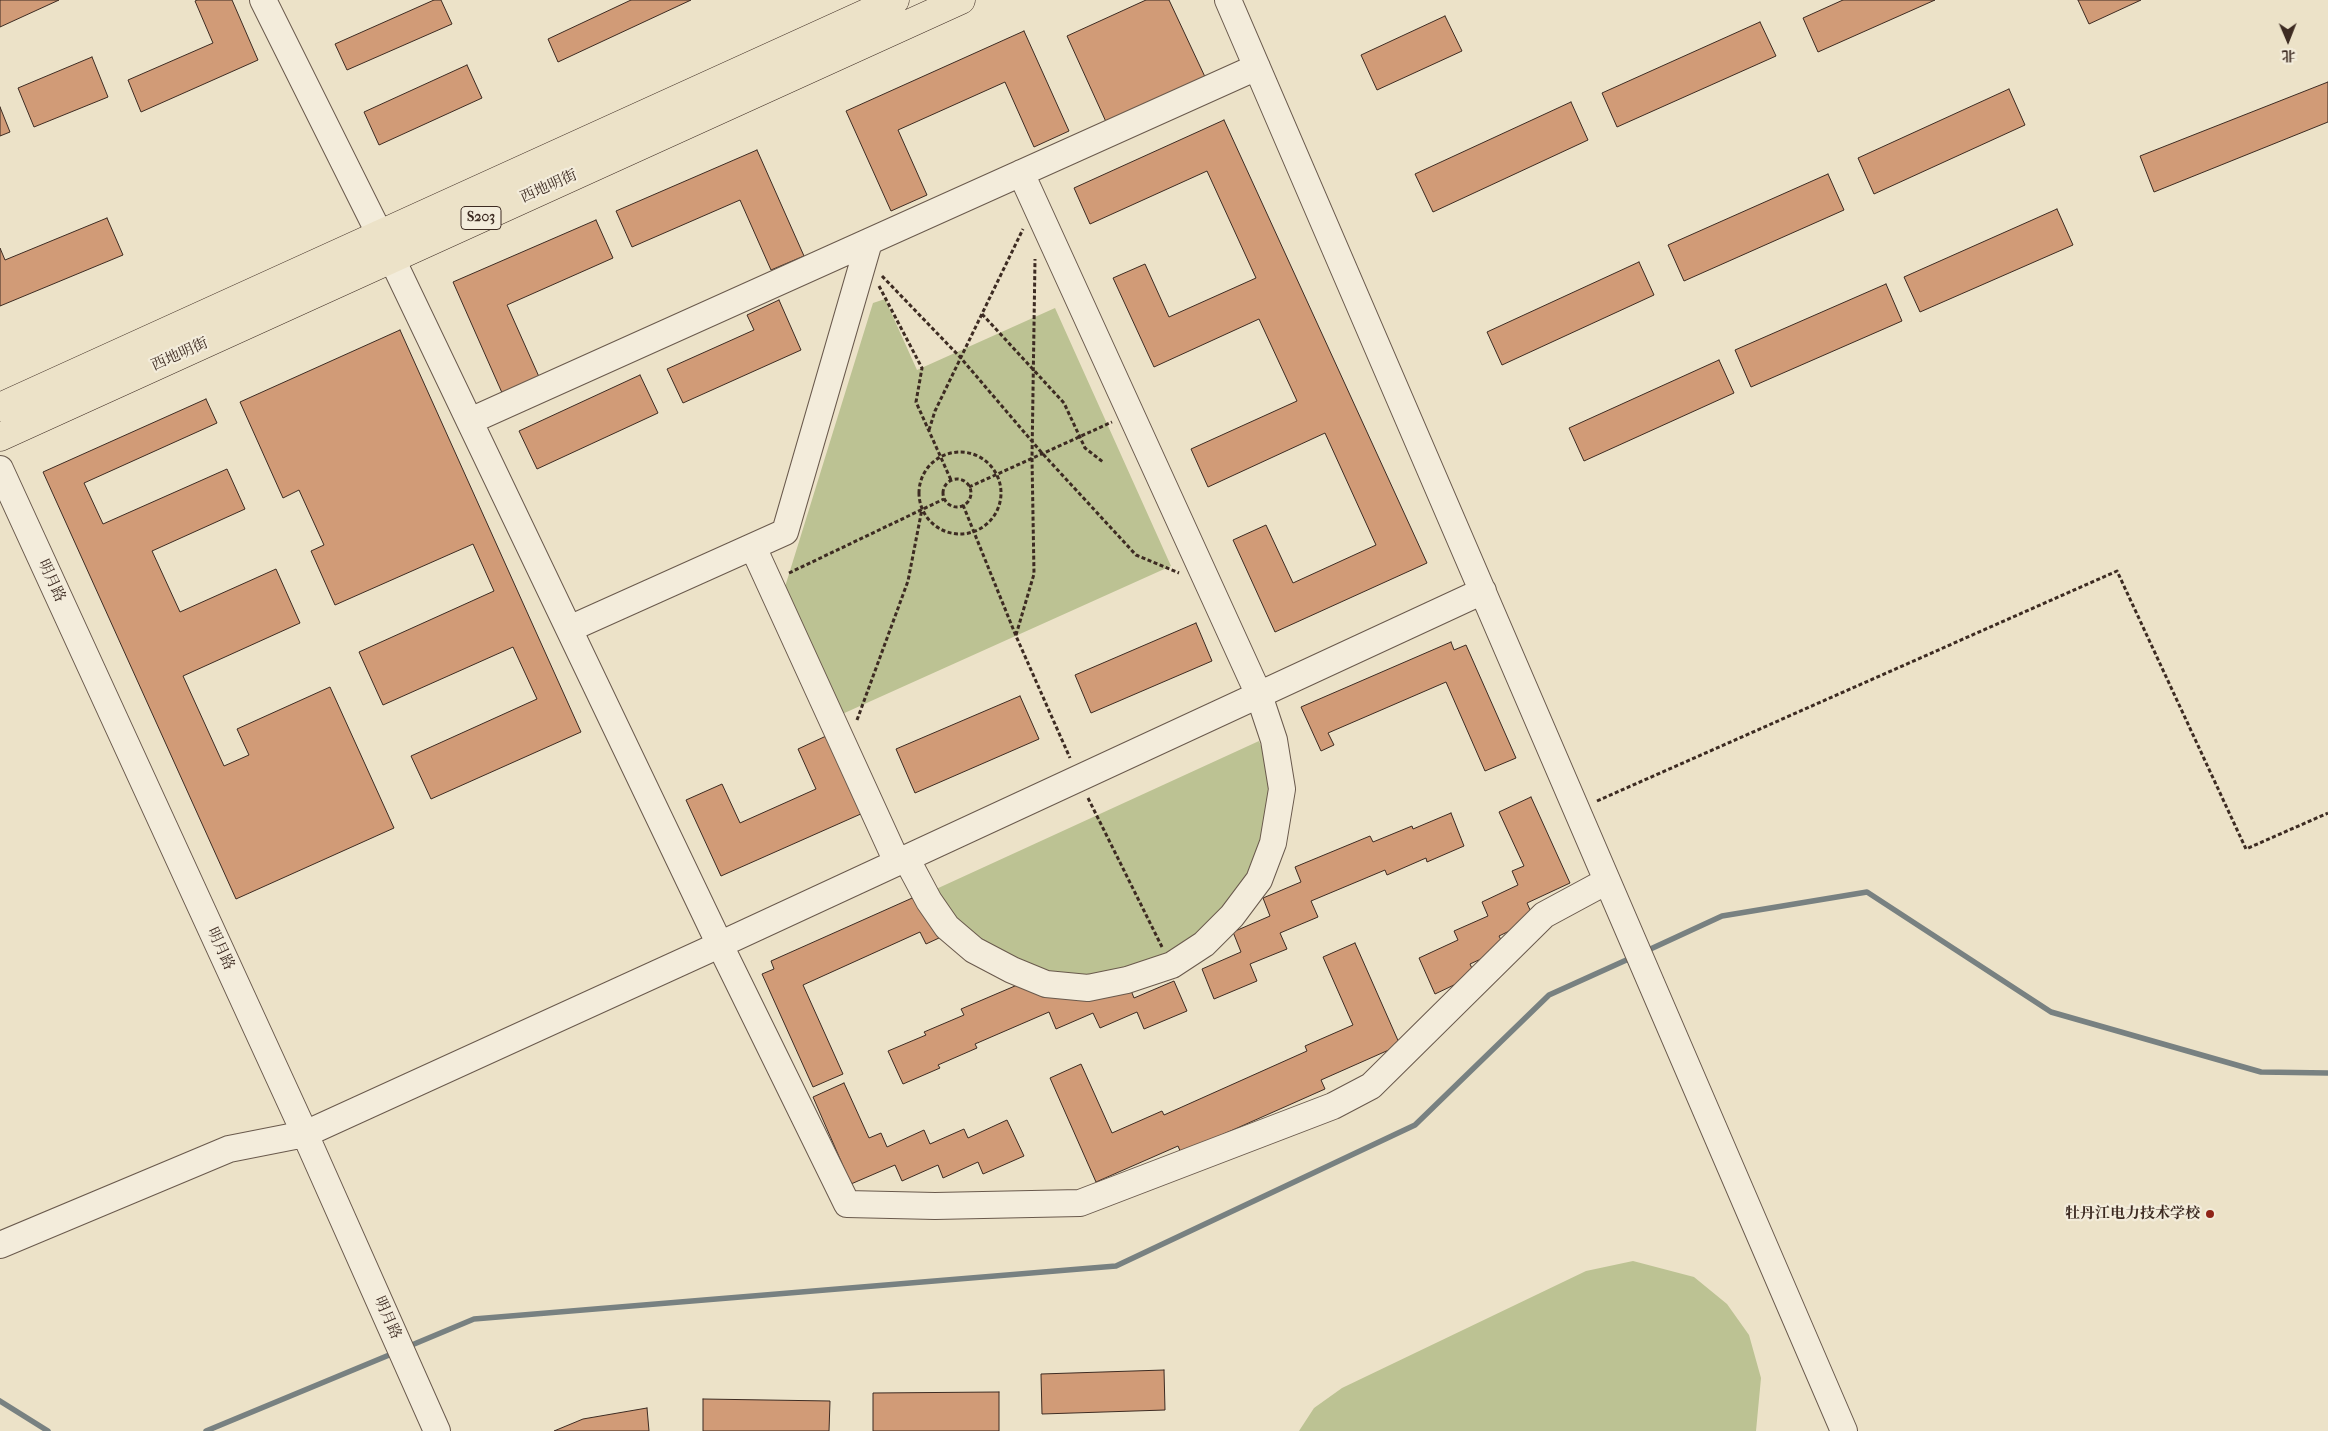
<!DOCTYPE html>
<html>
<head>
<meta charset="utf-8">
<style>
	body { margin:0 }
	#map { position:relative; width:2328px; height:1431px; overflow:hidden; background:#ece2c8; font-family:"IM FELL French Canon","Noto Serif SC",serif }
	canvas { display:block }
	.north { position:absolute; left:2263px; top:15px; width:50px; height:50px; -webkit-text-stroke:4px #f3ecdb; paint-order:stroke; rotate:179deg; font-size:14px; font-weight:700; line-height:20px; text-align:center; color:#3d2b22 }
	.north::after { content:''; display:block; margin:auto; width:18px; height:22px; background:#3d2b22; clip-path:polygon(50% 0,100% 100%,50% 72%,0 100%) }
</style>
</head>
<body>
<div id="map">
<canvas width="2328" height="1431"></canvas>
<div class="north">北</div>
</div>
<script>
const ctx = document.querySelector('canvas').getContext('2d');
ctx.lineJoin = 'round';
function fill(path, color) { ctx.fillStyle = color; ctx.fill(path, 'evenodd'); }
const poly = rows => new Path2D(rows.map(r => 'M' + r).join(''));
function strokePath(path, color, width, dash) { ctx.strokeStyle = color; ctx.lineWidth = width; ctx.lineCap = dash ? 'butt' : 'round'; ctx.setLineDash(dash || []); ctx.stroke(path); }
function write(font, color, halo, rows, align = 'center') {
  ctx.font = font + ' "IM FELL French Canon","Noto Serif SC",serif'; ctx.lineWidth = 4.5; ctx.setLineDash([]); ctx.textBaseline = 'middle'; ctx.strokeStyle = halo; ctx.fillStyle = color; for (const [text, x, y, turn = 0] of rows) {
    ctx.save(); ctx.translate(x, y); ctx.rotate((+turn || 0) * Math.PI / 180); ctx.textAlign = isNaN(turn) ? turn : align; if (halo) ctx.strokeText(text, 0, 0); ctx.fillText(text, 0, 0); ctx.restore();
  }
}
fill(poly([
	[885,299,917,370,1055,308,1171,566,840,715,784,590,873,303],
	[1259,741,1268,763,1271,796,1264,836,1254,867,1234,896,1205,929,1172,951,1107,975,1071,978,1040,972,1003,956,946,913,934,890],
	[1633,1261,1694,1277,1727,1304,1749,1335,1761,1378,1756,1431,1299,1431,1314,1408,1342,1388,1586,1271]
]), '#bcc293');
strokePath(poly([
	[1644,952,1722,916,1867,892,2051,1012,2261,1072,2328,1073],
	[407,1347,474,1319,1116,1266,1415,1125,1549,995,1633,957],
	[0,1401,48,1431],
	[206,1431,394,1353]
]), '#788181', 5.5);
const building = poly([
	[0,0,59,0,0,27,0,0],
	[197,0,232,0,258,60,141,112,128,80,213,43,195,1,197,0],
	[434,0,441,0,452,24,347,70,335,44,434,0],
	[631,0,691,0,558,62,548,39,631,0],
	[1146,0,1169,0,1206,79,1107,124,1067,36,1146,0],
	[1843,0,1935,0,1818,52,1803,18,1843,0],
	[2078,0,2141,0,2089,24,2078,0],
	[1445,16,1462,51,1377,90,1361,55,1445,16],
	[1760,22,1776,56,1617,127,1602,93,1760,22],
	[1024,31,1069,131,1034,147,1005,82,898,130,927,195,891,211,846,111,1024,31],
	[92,57,108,97,34,127,18,88,92,57],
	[467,65,482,98,379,145,364,112,467,65],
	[2328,82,2328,122,2154,192,2140,156,2328,82],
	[2009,89,2025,125,1874,194,1858,158,2009,89],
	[1571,102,1588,140,1433,212,1415,174,1571,102],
	[0,107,10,132,0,136,0,107],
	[1224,120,1427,563,1275,632,1233,540,1266,525,1293,583,1376,545,1325,433,1208,487,1191,449,1297,401,1259,319,1154,367,1113,278,1145,264,1169,317,1256,278,1207,171,1090,224,1074,188,1224,120],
	[757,150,804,256,771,270,740,200,632,247,616,211,757,150],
	[1828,174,1844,210,1684,281,1668,245,1828,174],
	[2057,209,2073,245,1920,312,1904,277,2057,209],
	[107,218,123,255,0,306,0,248,5,260,107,218],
	[596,220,613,258,507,305,540,379,503,395,453,282,596,220],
	[1639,262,1654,295,1502,365,1487,332,1639,262],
	[1886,284,1902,321,1751,387,1735,350,1886,284],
	[779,300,801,350,683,403,667,369,754,330,747,315,779,300],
	[400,330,581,732,431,799,411,756,537,699,513,647,383,705,359,652,494,591,473,544,335,605,311,551,324,545,299,490,283,498,240,402,400,330],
	[1719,360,1734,393,1584,461,1569,428,1719,360],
	[640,375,658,413,537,469,519,431,640,375],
	[206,399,217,423,84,483,103,524,227,469,245,509,152,551,180,612,276,569,300,623,183,676,224,766,249,755,237,729,330,687,394,828,236,899,43,472,206,399],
	[1196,623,1212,661,1091,713,1075,675,1196,623],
	[1451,642,1454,650,1466,645,1516,758,1485,771,1446,682,1328,733,1334,745,1321,751,1301,707,1451,642],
	[1020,696,1039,739,915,793,896,749,1020,696],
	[837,731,872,809,721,876,686,800,722,784,740,823,816,789,798,749,837,731],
	[1531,797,1570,883,1527,903,1534,919,1499,936,1505,948,1470,964,1475,975,1435,994,1419,958,1458,940,1454,931,1488,916,1482,902,1518,885,1512,871,1524,866,1499,812,1531,797],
	[1451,813,1464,846,1427,862,1426,858,1387,875,1385,870,1311,901,1318,917,1280,933,1287,949,1250,964,1257,981,1214,999,1202,969,1241,952,1233,932,1270,916,1263,898,1301,882,1295,867,1370,836,1373,842,1412,826,1413,829,1451,813],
	[919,895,939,938,926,944,920,932,803,985,843,1074,813,1087,762,974,774,969,771,961,919,895],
	[1355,943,1400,1045,1321,1080,1325,1089,1181,1153,1178,1146,1096,1182,1050,1078,1081,1064,1112,1133,1162,1111,1164,1115,1307,1051,1305,1046,1353,1025,1323,957,1355,943],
	[1036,977,1126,978,1134,998,1174,981,1187,1011,1144,1029,1137,1012,1100,1028,1093,1013,1056,1029,1049,1012,975,1044,977,1048,938,1065,940,1068,903,1084,888,1051,926,1035,924,1032,964,1015,961,1009,1036,977],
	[844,1083,869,1138,881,1133,887,1147,924,1130,930,1144,964,1129,968,1138,1007,1120,1024,1156,983,1174,978,1162,943,1178,938,1165,902,1181,895,1165,851,1184,813,1097,844,1083],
	[1164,1370,1165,1410,1042,1414,1041,1374,1164,1370],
	[999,1392,999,1431,873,1431,873,1393,999,1392],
	[703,1399,830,1401,829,1431,703,1431,703,1399],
	[647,1408,649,1431,554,1431,583,1419,647,1408]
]);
fill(building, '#d19b77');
strokePath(building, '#3d2b22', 1);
const minor = poly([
	[263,0,392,259,720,945,847,1204,935,1206,1080,1203,1333,1106,1371,1086,1544,915,1607,881],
	[1228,0,1844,1431],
	[470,421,1257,67],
	[0,469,305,1134,437,1431],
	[753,547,897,862],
	[569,629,785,532,869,242],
	[906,858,929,901,947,927,974,950,1012,970,1046,984,1088,988,1127,980,1172,965,1204,944,1232,916,1259,880,1273,843,1282,789,1274,740,1259,695,1021,173],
	[0,1245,229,1149,305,1134,706,951,1483,591]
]);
const major = poly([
	[0,407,895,0],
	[0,437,961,0]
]);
strokePath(minor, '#69594c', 28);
strokePath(major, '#3d2b22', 29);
strokePath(poly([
	[882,276,960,357,1042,453,1136,555,1179,573],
	[879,286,922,368,916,402,951,480],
	[982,314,1064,403,1085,448,1103,462],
	[929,430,935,411,1023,229],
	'919 493a41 41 0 1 1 82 0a41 41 0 1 1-82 0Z',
	'943 493a14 14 0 1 1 28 0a14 14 0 1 1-28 0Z',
	[969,487,1112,422],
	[963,505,1016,636,1070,758],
	[789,573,944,499],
	[1016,635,1034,574,1032,458,1035,259],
	[857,720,908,581,922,509],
	[1088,798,1162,947],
	[1597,801,2117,571,2246,849,2328,813]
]), '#3d2b22', 3, [4, 2.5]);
strokePath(minor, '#f3ecdb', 26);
strokePath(major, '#ece2c8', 28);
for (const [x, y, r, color] of [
	[2210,1214,5,"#8f2418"]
]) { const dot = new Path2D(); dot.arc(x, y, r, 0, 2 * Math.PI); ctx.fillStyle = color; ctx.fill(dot); strokePath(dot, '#f3ecdb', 2); }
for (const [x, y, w] of [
	[481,218,40]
]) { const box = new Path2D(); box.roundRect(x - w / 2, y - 11.5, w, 23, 4); ctx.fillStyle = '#f3ecdb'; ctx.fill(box); strokePath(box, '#3d2b22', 1); }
write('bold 14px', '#3d2b22', null, [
	["S203",481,218]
]);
write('15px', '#3d2b22', '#f3ecdb', [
	["西地明街",549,187,-24],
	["西地明街",180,355,-24],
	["明月路",51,581,65],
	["明月路",220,949,65],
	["明月路",387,1318,66]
]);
write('bold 15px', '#3d2b22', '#f3ecdb', [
	["牡丹江电力技术学校",2200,1214]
], 'right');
</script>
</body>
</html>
